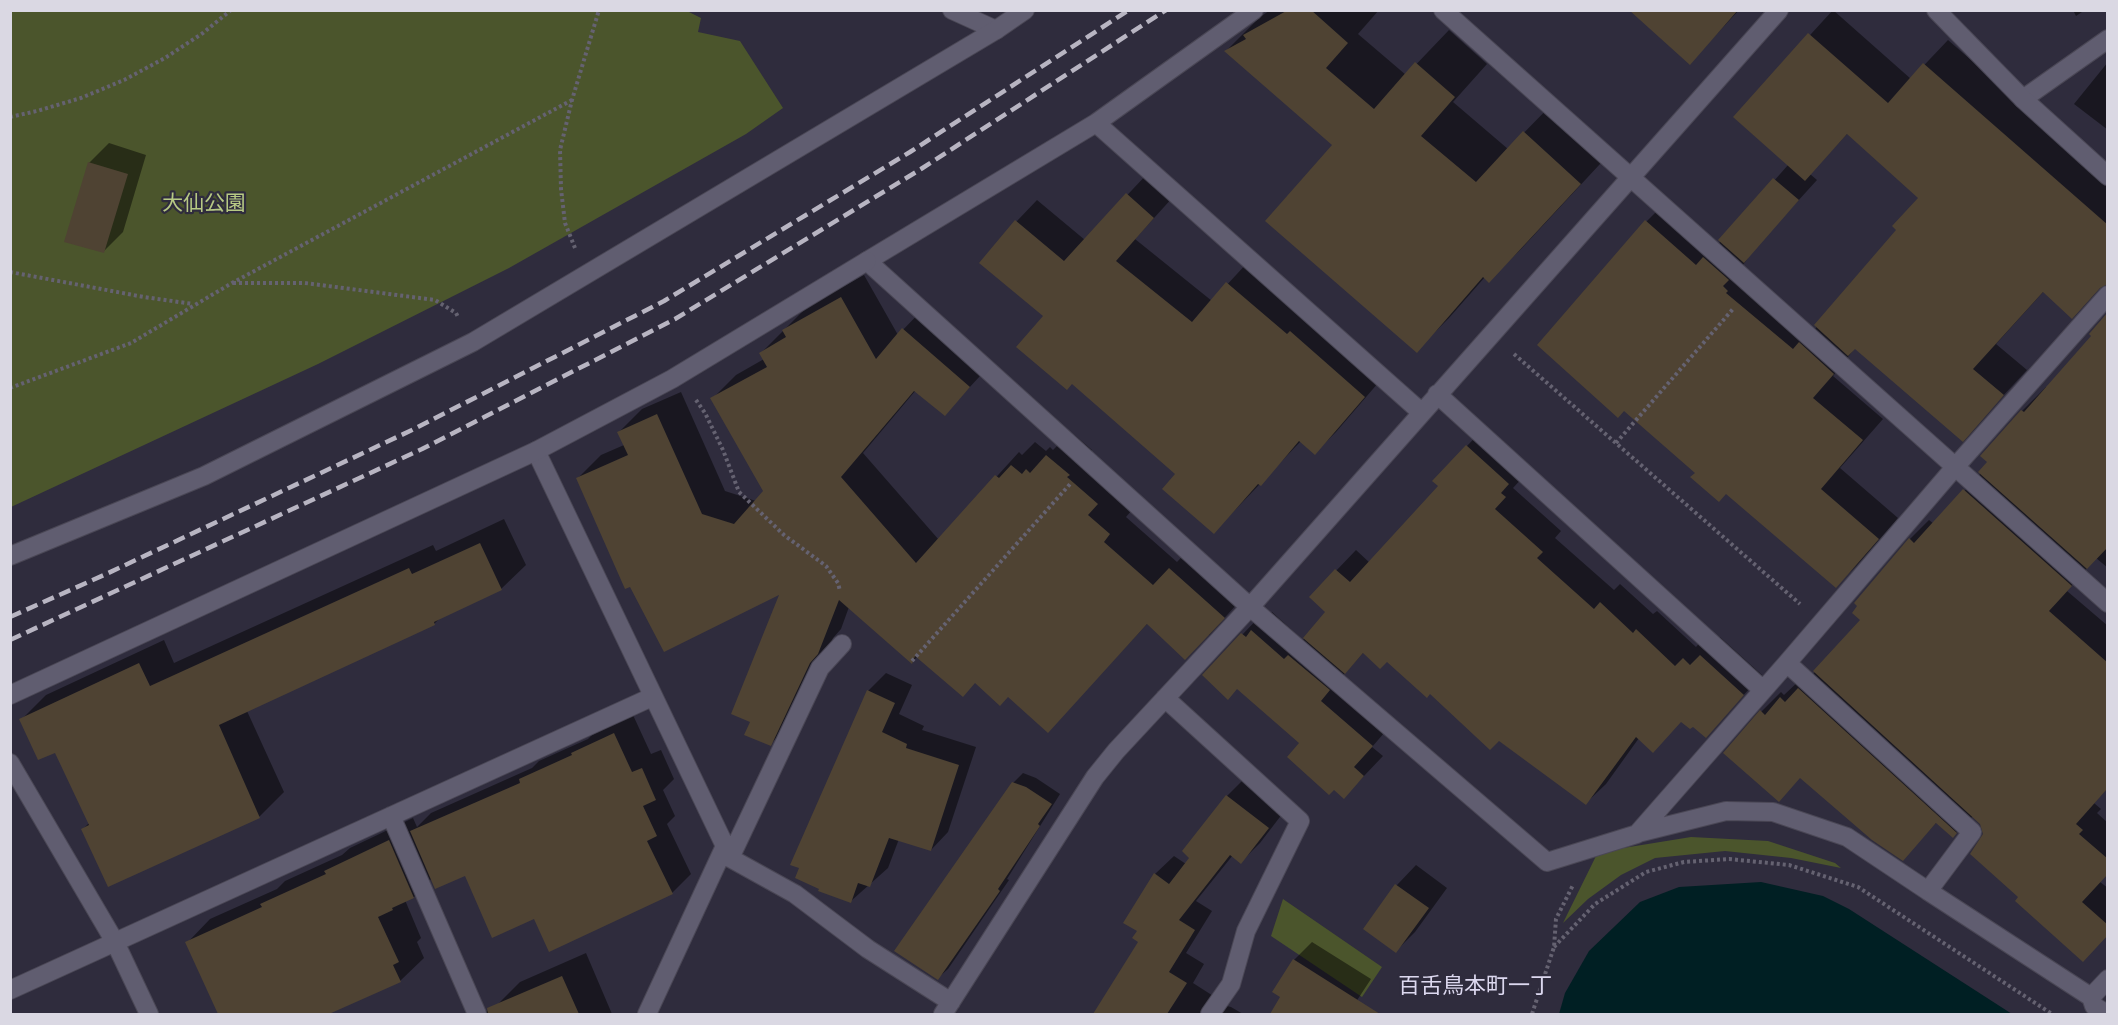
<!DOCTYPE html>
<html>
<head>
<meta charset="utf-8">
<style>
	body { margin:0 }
	#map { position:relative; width:2118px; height:1025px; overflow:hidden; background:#2f2c3d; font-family:Rubik,sans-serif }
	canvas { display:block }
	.frame { position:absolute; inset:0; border:12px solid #dad8e3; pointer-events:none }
</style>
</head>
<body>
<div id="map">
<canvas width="2118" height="1025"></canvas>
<div class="frame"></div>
</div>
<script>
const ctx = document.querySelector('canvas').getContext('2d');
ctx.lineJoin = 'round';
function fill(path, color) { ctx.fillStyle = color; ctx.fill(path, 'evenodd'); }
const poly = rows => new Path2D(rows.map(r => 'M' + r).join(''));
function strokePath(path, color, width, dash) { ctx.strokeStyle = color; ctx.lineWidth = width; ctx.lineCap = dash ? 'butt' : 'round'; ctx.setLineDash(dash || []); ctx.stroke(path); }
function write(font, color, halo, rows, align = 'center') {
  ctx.font = font + ' Rubik,"Noto Sans JP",sans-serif'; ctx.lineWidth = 4.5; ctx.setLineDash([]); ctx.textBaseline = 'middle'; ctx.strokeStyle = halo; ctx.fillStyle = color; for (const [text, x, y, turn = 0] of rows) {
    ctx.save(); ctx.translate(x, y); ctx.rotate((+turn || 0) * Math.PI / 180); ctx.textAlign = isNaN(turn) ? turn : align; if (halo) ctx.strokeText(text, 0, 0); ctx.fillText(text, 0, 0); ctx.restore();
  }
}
fill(poly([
	[10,11,687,11,701,18,698,32,740,41,783,108,746,134,509,268,318,364,11,507],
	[1691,837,1768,841,1835,863,1841,868,1791,858,1725,851,1655,858,1621,875,1588,899,1563,923,1596,856,1617,849],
	[1283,899,1382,967,1362,997,1271,936]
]), '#4b552c');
fill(poly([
	[1761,882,1823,896,1849,909,2012,1014,1559,1014,1565,993,1589,951,1640,902,1679,887]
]), '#001f23');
fill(poly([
	[1270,10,1379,10,1358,34,1406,75,1449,30,1487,64,1453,102,1508,149,1557,99,1613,150,1522,248,1489,281,1485,277,1449,318,1416,351,1334,145,1226,51,1259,18],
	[1631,10,1739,10,1690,63],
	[1833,10,1911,79,1948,40,2108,179,2108,283,2044,291,1996,344,2027,370,1962,440,1855,348,1833,376,1883,419,1840,468,1898,518,1857,565,1836,586,1726,492,1697,472,1646,222,1667,201,1718,244,1721,241,1788,165,1735,117],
	[1848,133,1920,198,1898,230,1815,329,1746,271,1748,269,1743,265,1748,258,1747,257,1817,180,1810,174],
	[2073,10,2085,10,2076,16],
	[2108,62,2108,130,2074,104],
	[109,143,146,155,123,232,103,252,89,163],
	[1148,173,1174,196,1135,239,1212,301,1248,262,1385,375,1336,432,1315,453,1301,441,1214,532,1177,473,1045,316,981,263,1017,221,1037,200,1085,240],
	[864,275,898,335,926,306,992,363,945,414,916,390,863,453,939,540,1019,452,1022,455,1035,442,1046,451,1050,447,1053,450,1071,432,1092,450,1090,453,1132,510,1126,517,1177,562,1193,545,1247,593,1209,635,1148,623,1048,731,1008,696,918,656,912,662,849,607,841,629,833,638,794,721,770,744,752,721,782,592,577,479,601,455,624,445,619,432,642,409,681,392,725,491,756,501,765,491,712,399,736,375,764,359,761,353,807,307],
	[2108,315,2108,568,2096,558,2067,591,2108,626,2108,788,2094,803,2101,809,2097,813,2108,823,2108,873,2100,882,2108,888,2108,935,2020,897,1985,834,1981,823,1973,816,1953,836,1937,822,1903,859,1761,712,1781,692,1784,695,1801,679,1805,683,1862,620,1860,606,1856,602,1910,539,1929,520,1934,524,1981,473,1989,462,1982,456,2022,411,2046,387,2048,388,2094,336],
	[1486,426,1527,463,1520,472,1524,476,1513,488,1561,531,1555,538,1614,590,1620,584,1653,614,1657,611,1696,647,1703,639,1710,646,1720,637,1762,675,1706,736,1693,725,1682,720,1639,738,1606,784,1586,803,1387,660,1364,652,1339,680,1391,725,1372,747,1383,756,1344,797,1301,743,1238,688,1204,675,1262,614,1266,618,1272,612,1303,640,1328,612,1311,597,1356,550,1370,563,1440,486,1467,446],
	[504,519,526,565,501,589,441,617,434,624,247,711,284,792,259,817,109,885,83,829,89,823,55,751,21,720,46,695,164,640,174,663,433,545,436,551],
	[886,673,912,685,899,714,924,726,922,730,976,747,948,832,931,850,899,839,888,868,851,901,868,691],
	[633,715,651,754,661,750,674,779,663,790,675,816,667,824,691,874,672,893,534,917,466,874,432,878,414,897,405,900,421,938,417,942,424,958,400,981,325,1014,220,1014,187,943,210,919,277,889,285,881,342,855,350,848,413,818,417,827,431,813,532,768,539,761,588,739,592,735],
	[1023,773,1036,778,1060,794,1007,879,1009,880,948,969,938,978,1013,783],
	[1246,777,1286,809,1260,843,1241,862,1233,855,1196,901,1212,911,1186,953,1204,964,1193,983,1218,999,1223,1005,1231,1007,1243,1014,1094,1014,1140,942,1139,931,1155,874,1174,856,1186,864,1191,857,1184,851,1227,796],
	[1416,865,1447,888,1415,932,1396,951,1365,929,1397,885],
	[1312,942,1371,979,1348,1014,1272,1014,1282,997,1294,960],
	[586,953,612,1014,479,1014,497,1007,497,1005,520,982]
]), '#0007');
fill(poly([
	[1288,10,1311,10,1348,43,1326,68,1374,109,1415,62,1455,97,1421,136,1476,182,1523,131,1581,184,1489,283,1483,277,1417,353,1265,221,1332,145,1224,51,1246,39,1243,35],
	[1629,10,1738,10,1690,65],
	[1808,33,1888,103,1923,63,2108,225,2108,284,2100,288,2072,319,2043,292,1973,369,2004,395,1963,442,1855,349,1848,356,1814,325,1896,230,1892,226,1918,198,1847,134,1805,181,1733,117],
	[88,162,128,174,104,253,64,242],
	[1773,178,1799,200,1744,263,1718,240],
	[1126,193,1154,218,1116,261,1192,322,1226,282,1287,334,1290,331,1365,397,1315,455,1299,441,1261,486,1258,484,1214,534,1162,489,1175,474,1072,384,1067,390,1016,347,1043,316,979,263,1015,220,1064,261],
	[1645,220,1696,265,1703,257,1729,280,1723,286,1728,291,1726,293,1793,349,1799,342,1834,374,1813,398,1863,440,1821,489,1879,539,1836,588,1726,494,1719,502,1690,477,1695,473,1624,411,1618,418,1537,345],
	[841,297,876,359,902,328,970,387,945,416,914,391,841,477,916,563,995,475,999,478,1011,465,1022,474,1026,469,1030,473,1046,455,1070,475,1067,477,1098,504,1088,515,1110,534,1104,542,1153,585,1169,568,1225,618,1185,660,1147,624,1048,733,1008,697,1000,706,975,683,963,697,915,656,912,664,839,600,818,654,810,663,771,746,744,735,750,722,731,714,779,595,664,652,630,587,625,589,576,478,628,455,617,432,657,414,702,514,734,524,763,491,710,398,767,367,759,353,786,337,782,330],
	[2108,312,2108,547,2087,569,1978,472,1987,462,1980,456,2021,410,2024,412,2091,336,2089,334],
	[1466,445,1509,484,1501,493,1506,497,1495,509,1543,552,1537,558,1594,609,1600,602,1633,633,1636,629,1675,666,1683,658,1690,665,1700,655,1744,695,1706,738,1693,727,1690,729,1681,722,1653,753,1636,737,1586,805,1499,741,1490,750,1430,694,1427,698,1387,662,1380,669,1363,653,1345,674,1303,638,1325,612,1309,597,1335,569,1350,582,1438,486,1432,481],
	[1963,489,2072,586,2049,611,2108,663,2108,788,2076,824,2083,830,2079,834,2108,859,2108,874,2082,902,2108,925,2108,935,2083,962,2015,901,2018,897,1970,854,1983,834,1980,824,1813,671,1860,620,1852,613,1857,606,1854,603,1909,538,1914,543],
	[480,543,502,590,434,622,435,625,219,725,260,818,108,887,81,829,89,825,55,753,38,760,19,719,139,663,150,686,409,568,412,574],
	[1251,630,1284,659,1288,655,1330,690,1321,701,1373,746,1354,767,1364,776,1344,799,1334,790,1329,795,1287,757,1299,743,1237,689,1228,700,1202,675,1241,633,1246,637],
	[1798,688,1957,833,1953,838,1936,823,1903,861,1872,840,1800,778,1779,802,1723,753,1760,710,1765,715,1780,697,1785,702],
	[867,690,895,703,882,732,907,744,906,748,959,765,931,851,889,838,870,887,858,883,851,903,818,891,819,889,795,878,799,868,790,865],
	[614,733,632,772,642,768,656,800,643,806,657,836,647,841,673,894,549,952,534,919,492,938,465,876,435,889,410,831,520,783,519,779,572,755,571,753],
	[1012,782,1026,787,1052,804,1038,824,1040,826,998,889,1000,891,938,980,894,951],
	[1226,795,1269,828,1241,864,1230,855,1179,920,1195,930,1169,972,1187,983,1167,1014,1093,1014,1138,942,1132,938,1137,931,1123,923,1154,873,1169,884,1189,858,1182,851],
	[389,840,414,898,392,908,393,910,378,917,399,962,393,965,401,982,329,1014,218,1014,185,942,262,907,260,904,326,874,324,871],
	[1395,884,1429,908,1396,953,1363,929],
	[1293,959,1380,1014,1270,1014,1280,997,1272,992],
	[562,976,579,1014,488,1014,487,1008]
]), '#4f4333');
const street = poly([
	[952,10,996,30],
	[1254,10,1096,123,867,261,1250,607,1547,862,1637,834,1787,663,1956,466,2108,295],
	[1443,10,2108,603],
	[2023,99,2108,39],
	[1096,123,1421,412],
	[1437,394,1763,690],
	[536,451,725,846,647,1014],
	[1787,663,1972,832,1928,891,2091,997,2108,979],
	[1165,698,1300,821,1246,931,1231,984,1210,1014],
	[10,763,115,942,149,1014],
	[391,816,477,1014],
	[1638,833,1726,811,1773,812,1847,837,1928,891],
	[725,846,730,858,795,894,868,949,951,1002],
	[730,858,820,668,842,644],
	[10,990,652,697],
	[2091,997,2094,1006,2107,1014],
	[943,1014,1095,777,1116,751,1250,607,1779,10]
]);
const secondary = poly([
	[1936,10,2023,99,2108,176],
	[10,556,204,476,473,342,996,30,1025,10],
	[10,695,536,451,672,379,867,261]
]);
strokePath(street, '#4a4755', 20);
strokePath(secondary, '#4a4755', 20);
strokePath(poly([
	[10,117,37,111,81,98,124,80,165,58,203,33,231,10],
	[575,248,565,223,561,189,560,150,572,100,599,10],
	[10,272,144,297,193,304],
	[233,283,305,283,435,300,456,313,458,317],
	[1514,354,1800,604],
	[10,388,131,343,232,283,572,100],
	[696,400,705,413,723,450,739,492,784,535,826,566,838,583,840,591],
	[1616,443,1733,309],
	[912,661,1071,483],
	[1554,947,1595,904,1646,872,1684,862,1729,859,1789,865,1858,887,2052,1014],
	[1532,1014,1554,947,1556,919,1573,885]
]), '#656271', 4, [3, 3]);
strokePath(street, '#605d70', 18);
strokePath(secondary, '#605d70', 18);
strokePath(poly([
	[10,617,104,575,412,430,664,301,910,152,1129,10],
	[10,640,422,449,675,319,921,169,1166,10]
]), '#b8b5c2', 4.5, [12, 6]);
write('21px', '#b7c984', '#2f2c3d', [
	["大仙公園",204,204]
]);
write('22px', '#dcd8ef', '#2f2c3d', [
	["百舌鳥本町一丁",1475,987]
]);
</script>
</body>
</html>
